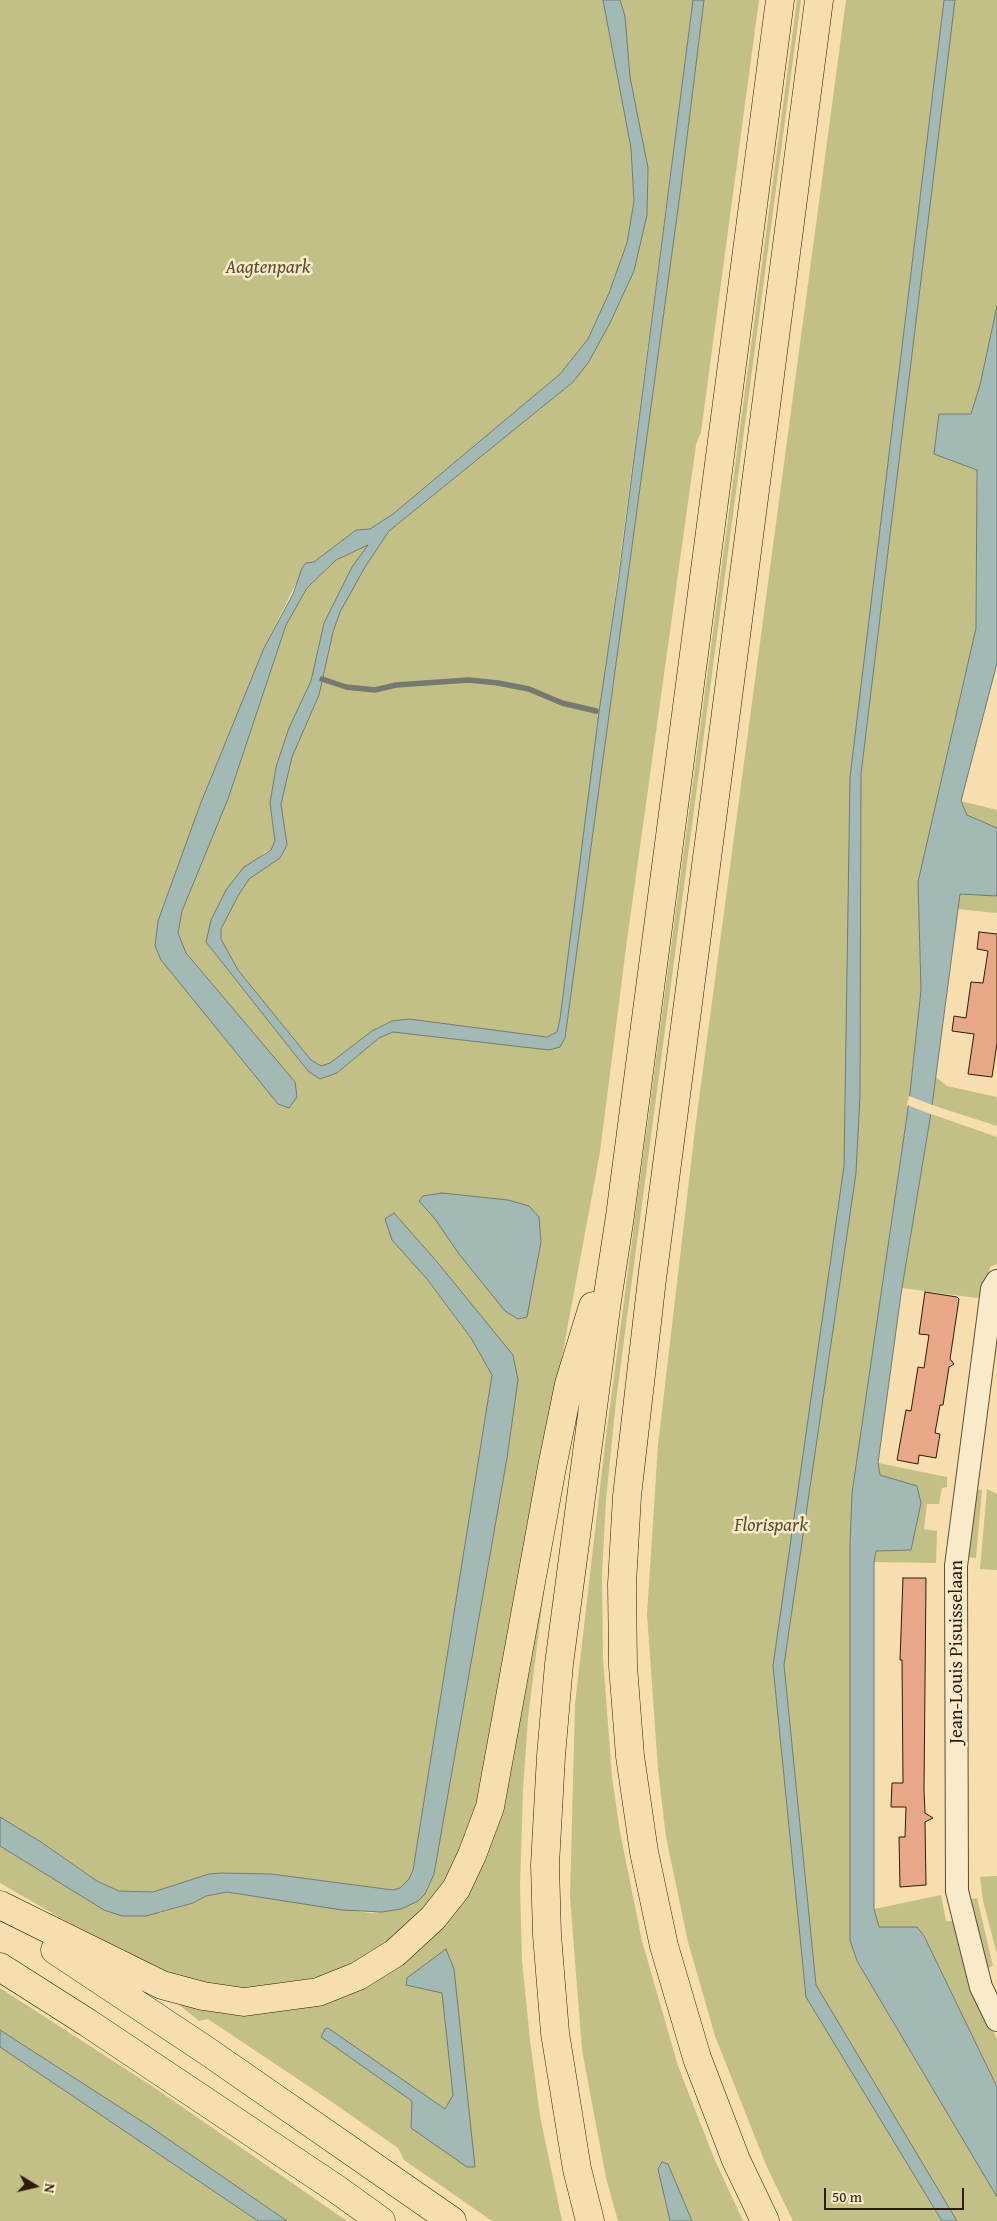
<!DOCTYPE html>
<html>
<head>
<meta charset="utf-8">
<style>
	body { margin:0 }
	#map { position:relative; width:997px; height:2221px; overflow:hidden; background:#f6deae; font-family:"Gentium Book Plus",serif }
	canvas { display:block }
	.north { position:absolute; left:10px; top:2161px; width:50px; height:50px; -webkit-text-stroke:4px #f9eaca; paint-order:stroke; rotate:99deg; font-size:14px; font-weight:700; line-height:20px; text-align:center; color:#2e1c07 }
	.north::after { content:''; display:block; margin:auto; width:18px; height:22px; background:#2e1c07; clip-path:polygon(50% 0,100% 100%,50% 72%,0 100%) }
	.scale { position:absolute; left:824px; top:2188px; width:140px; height:22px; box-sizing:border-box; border:2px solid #2e1c07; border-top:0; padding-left:6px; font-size:15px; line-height:18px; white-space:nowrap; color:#2e1c07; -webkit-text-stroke:4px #f9eaca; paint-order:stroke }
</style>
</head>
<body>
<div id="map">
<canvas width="997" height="2221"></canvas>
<div class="north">N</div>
<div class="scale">50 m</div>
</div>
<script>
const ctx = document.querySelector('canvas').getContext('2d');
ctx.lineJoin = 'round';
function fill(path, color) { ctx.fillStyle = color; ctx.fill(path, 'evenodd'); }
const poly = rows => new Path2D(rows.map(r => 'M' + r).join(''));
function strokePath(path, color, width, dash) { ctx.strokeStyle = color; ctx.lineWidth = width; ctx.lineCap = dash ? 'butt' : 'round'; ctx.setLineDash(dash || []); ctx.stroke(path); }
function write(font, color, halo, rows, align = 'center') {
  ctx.font = font + ' "Gentium Book Plus",serif'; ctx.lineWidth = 5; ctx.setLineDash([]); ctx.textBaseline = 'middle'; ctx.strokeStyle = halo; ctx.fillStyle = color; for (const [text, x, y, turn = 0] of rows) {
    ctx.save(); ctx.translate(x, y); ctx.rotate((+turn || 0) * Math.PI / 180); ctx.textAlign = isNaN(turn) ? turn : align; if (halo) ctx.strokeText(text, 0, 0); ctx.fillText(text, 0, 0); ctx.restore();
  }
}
fill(poly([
	[0,0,603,0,631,148,634,201,627,243,609,293,588,339,560,374,393,514,370,529,356,530,314,562,306,563,264,648,200,805,158,921,155,946,297,1097,296,1092,186,953,178,933,182,911,228,799,286,625,307,588,336,560,369,544,352,567,324,623,311,681,289,728,276,767,270,803,275,841,271,850,264,852,206,942,308,1071,337,1073,379,1038,393,1032,565,1038,680,194,704,0,759,0,701,432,696,445,627,940,600,1152,494,1724,474,1814,464,1842,446,1879,425,1907,407,1925,384,1944,359,1960,329,1974,276,1987,239,1988,205,1984,166,1973,123,1954,0,1883,0,1846,104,1910,160,1913,193,1903,206,1896,227,1892,370,1913,401,1909,418,1901,425,1894,434,1873,507,1458,518,1380,481,1318,438,1263,394,1213,427,1279,471,1338,492,1375,413,1870,409,1879,400,1888,393,1890,271,1874,244,1873,194,1879,153,1892,119,1891,97,1881,41,1842,0,1817],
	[620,0,693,0,560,1019,557,1032,547,1037,409,1019,392,1021,372,1031,330,1063,321,1066,311,1060,238,970,221,939,221,929,238,896,249,879,280,858,287,845,281,804,292,757,319,695,333,632,340,611,365,567,389,531,573,382,610,323,634,271,647,215,648,168,630,77,625,16],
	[797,0,801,0,791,75,616,1401,606,1500,602,1575,603,1658,612,1777,620,1832,642,1941,678,2066,714,2158,743,2221,692,2221,668,2164,664,2198,670,2221,618,2221,606,2178,582,2050,570,1897,575,1704,606,1436],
	[846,0,944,0,850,777,849,872,860,874,861,774,955,0,997,0,997,306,980,385,971,414,934,454,977,470,976,628,918,882,921,990,909,1102,850,1544,850,1913,857,1961,997,2197,997,2221,957,2221,816,1985,784,1665,792,1614,781,1612,773,1666,806,1997,942,2221,793,2221,766,2165,715,2036,688,1942,666,1837,658,1769,647,1614,658,1445,695,1129],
	[961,801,997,810,997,828,967,815],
	[960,893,997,896,997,913,957,909],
	[936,1077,947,1086,997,1097,997,1126,932,1105],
	[931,1114,997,1137,997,1264,990,1267,984,1299,902,1288],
	[878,1463,947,1477,947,1487,942,1488,939,1504,927,1504,924,1529,937,1531,936,1563,874,1562,876,1551,911,1550,921,1503,917,1486,880,1475],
	[971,1489,982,1490,976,1558,965,1557],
	[987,1489,997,1494,997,1570,980,1569],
	[551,1534,528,1718,523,1790,520,1886,522,1960,530,2040,540,2116,562,2221,492,2221,404,2160,398,2148,332,2102,208,2019,199,2021,178,2004,198,2008,292,2008,458,1902],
	[997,1876,997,1954,983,1901,980,1877],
	[941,1895,946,1921,955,1921,974,1990,997,2039,997,2087,924,1936,917,1927,879,1927,874,1909],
	[977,1898,993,1966,984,1969,967,1900],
	[0,1988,152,2086,347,2221,287,2221,149,2126,0,2030],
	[0,2047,12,2055,258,2221,0,2221]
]), '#c2c086');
const water = poly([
	[603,0,620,0,625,16,630,77,648,168,647,215,634,271,610,323,588,363,573,382,389,531,365,567,340,612,333,632,319,695,292,757,281,804,287,845,280,858,249,879,238,896,221,929,221,939,238,970,311,1060,321,1066,330,1063,372,1031,392,1021,409,1019,547,1037,557,1032,560,1019,599,712,618,583,693,0,704,0,680,194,565,1038,560,1047,549,1050,393,1032,379,1038,337,1073,320,1079,308,1071,206,942,211,920,226,890,244,867,271,850,275,841,270,803,276,767,289,728,311,681,324,623,352,567,368,545,336,560,307,588,286,625,228,799,182,911,178,933,186,953,295,1082,297,1097,289,1108,278,1104,161,960,155,946,158,921,200,805,264,648,293,594,302,568,306,563,314,562,356,530,370,529,393,514,560,374,588,339,609,293,627,243,634,201,631,148,603,0],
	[944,0,955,0,861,774,860,1096,856,1173,784,1665,816,1985,957,2221,942,2221,806,1997,773,1666,844,1166,850,777,944,0],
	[997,306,997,663,961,801,967,815,997,828,997,896,960,894,931,1113,901,1294,878,1463,880,1475,917,1486,921,1503,911,1550,876,1551,874,1562,874,1909,879,1927,917,1927,924,1936,997,2087,997,2197,857,1961,850,1940,850,1544,852,1493,909,1102,921,990,918,882,976,628,977,470,934,454,939,414,971,414,980,385,997,306],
	[442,1193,508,1200,529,1206,539,1217,541,1242,527,1317,518,1319,505,1311,459,1254,435,1219,419,1201,423,1196,442,1193],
	[394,1213,438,1263,513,1355,518,1380,507,1458,434,1874,425,1894,418,1901,401,1909,382,1912,342,1910,227,1892,206,1896,193,1903,146,1916,122,1916,104,1910,0,1846,0,1817,41,1842,97,1881,119,1891,153,1892,209,1874,221,1873,271,1874,393,1890,400,1888,409,1879,413,1870,492,1375,471,1338,427,1279,392,1240,385,1219,394,1213],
	[446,1949,454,1969,475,2167,467,2167,411,2128,412,2101,321,2037,325,2029,328,2028,445,2109,453,2095,442,1993,406,1985,407,1978,446,1949],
	[0,2030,149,2126,287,2221,258,2221,0,2047,0,2030],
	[662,2162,668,2164,692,2221,670,2221,658,2169,662,2162]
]);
fill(water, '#a2b9b6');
strokePath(water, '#747a70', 1);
fill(poly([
	[909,1096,935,1106,933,1115,907,1105]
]), '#f6deae');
strokePath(poly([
	[322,679,346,687,375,690,396,685,469,680,498,683,529,689,562,703,596,711]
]), '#747a70', 5.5);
const building = poly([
	[979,932,997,934,997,1043,992,1077,968,1074,974,1034,952,1031,954,1016,966,1018,971,982,983,983,988,951,977,949,979,932],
	[925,1292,957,1297,959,1299,950,1359,954,1364,949,1367,943,1405,940,1405,935,1433,940,1434,936,1458,919,1455,918,1464,897,1460,906,1410,911,1411,918,1367,924,1368,929,1335,919,1334,925,1292],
	[903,1578,926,1578,924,1790,925,1813,933,1818,925,1822,926,1885,900,1887,899,1837,905,1837,906,1807,891,1807,892,1783,903,1783,902,1660,900,1660,903,1578]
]);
fill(building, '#e8a887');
strokePath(building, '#2e1c07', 1);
const street = poly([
	[997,1281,992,1289,956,1566,957,1891,981,1987,997,2020]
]);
const highway = poly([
	[0,1905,162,1985,203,1996,244,2002,318,1992,358,1976,395,1953,433,1918,456,1889,472,1855,490,1807,552,1467,569,1384,593,1306],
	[55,1950,207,2051,452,2221],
	[0,1967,88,2023,335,2188,381,2221],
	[590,2221,577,2169,555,2033,547,1935,545,1865,551,1756,559,1664,607,1301,620,1216,780,0],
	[765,2221,736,2160,697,2058,664,1946,644,1852,630,1756,623,1666,622,1584,627,1496,652,1279,819,0]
]);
strokePath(street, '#604c31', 24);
strokePath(highway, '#2e1c07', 29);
strokePath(street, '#f9eaca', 22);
strokePath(highway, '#f6deae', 28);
write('italic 19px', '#5a4d2d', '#f9eaca', [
	["Aagtenpark",268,268],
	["Florispark",771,1526]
]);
write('19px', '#2e1c07', '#f9eaca', [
	["Jean-Louis Pisuisselaan",957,1652,-90]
]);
</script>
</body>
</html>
